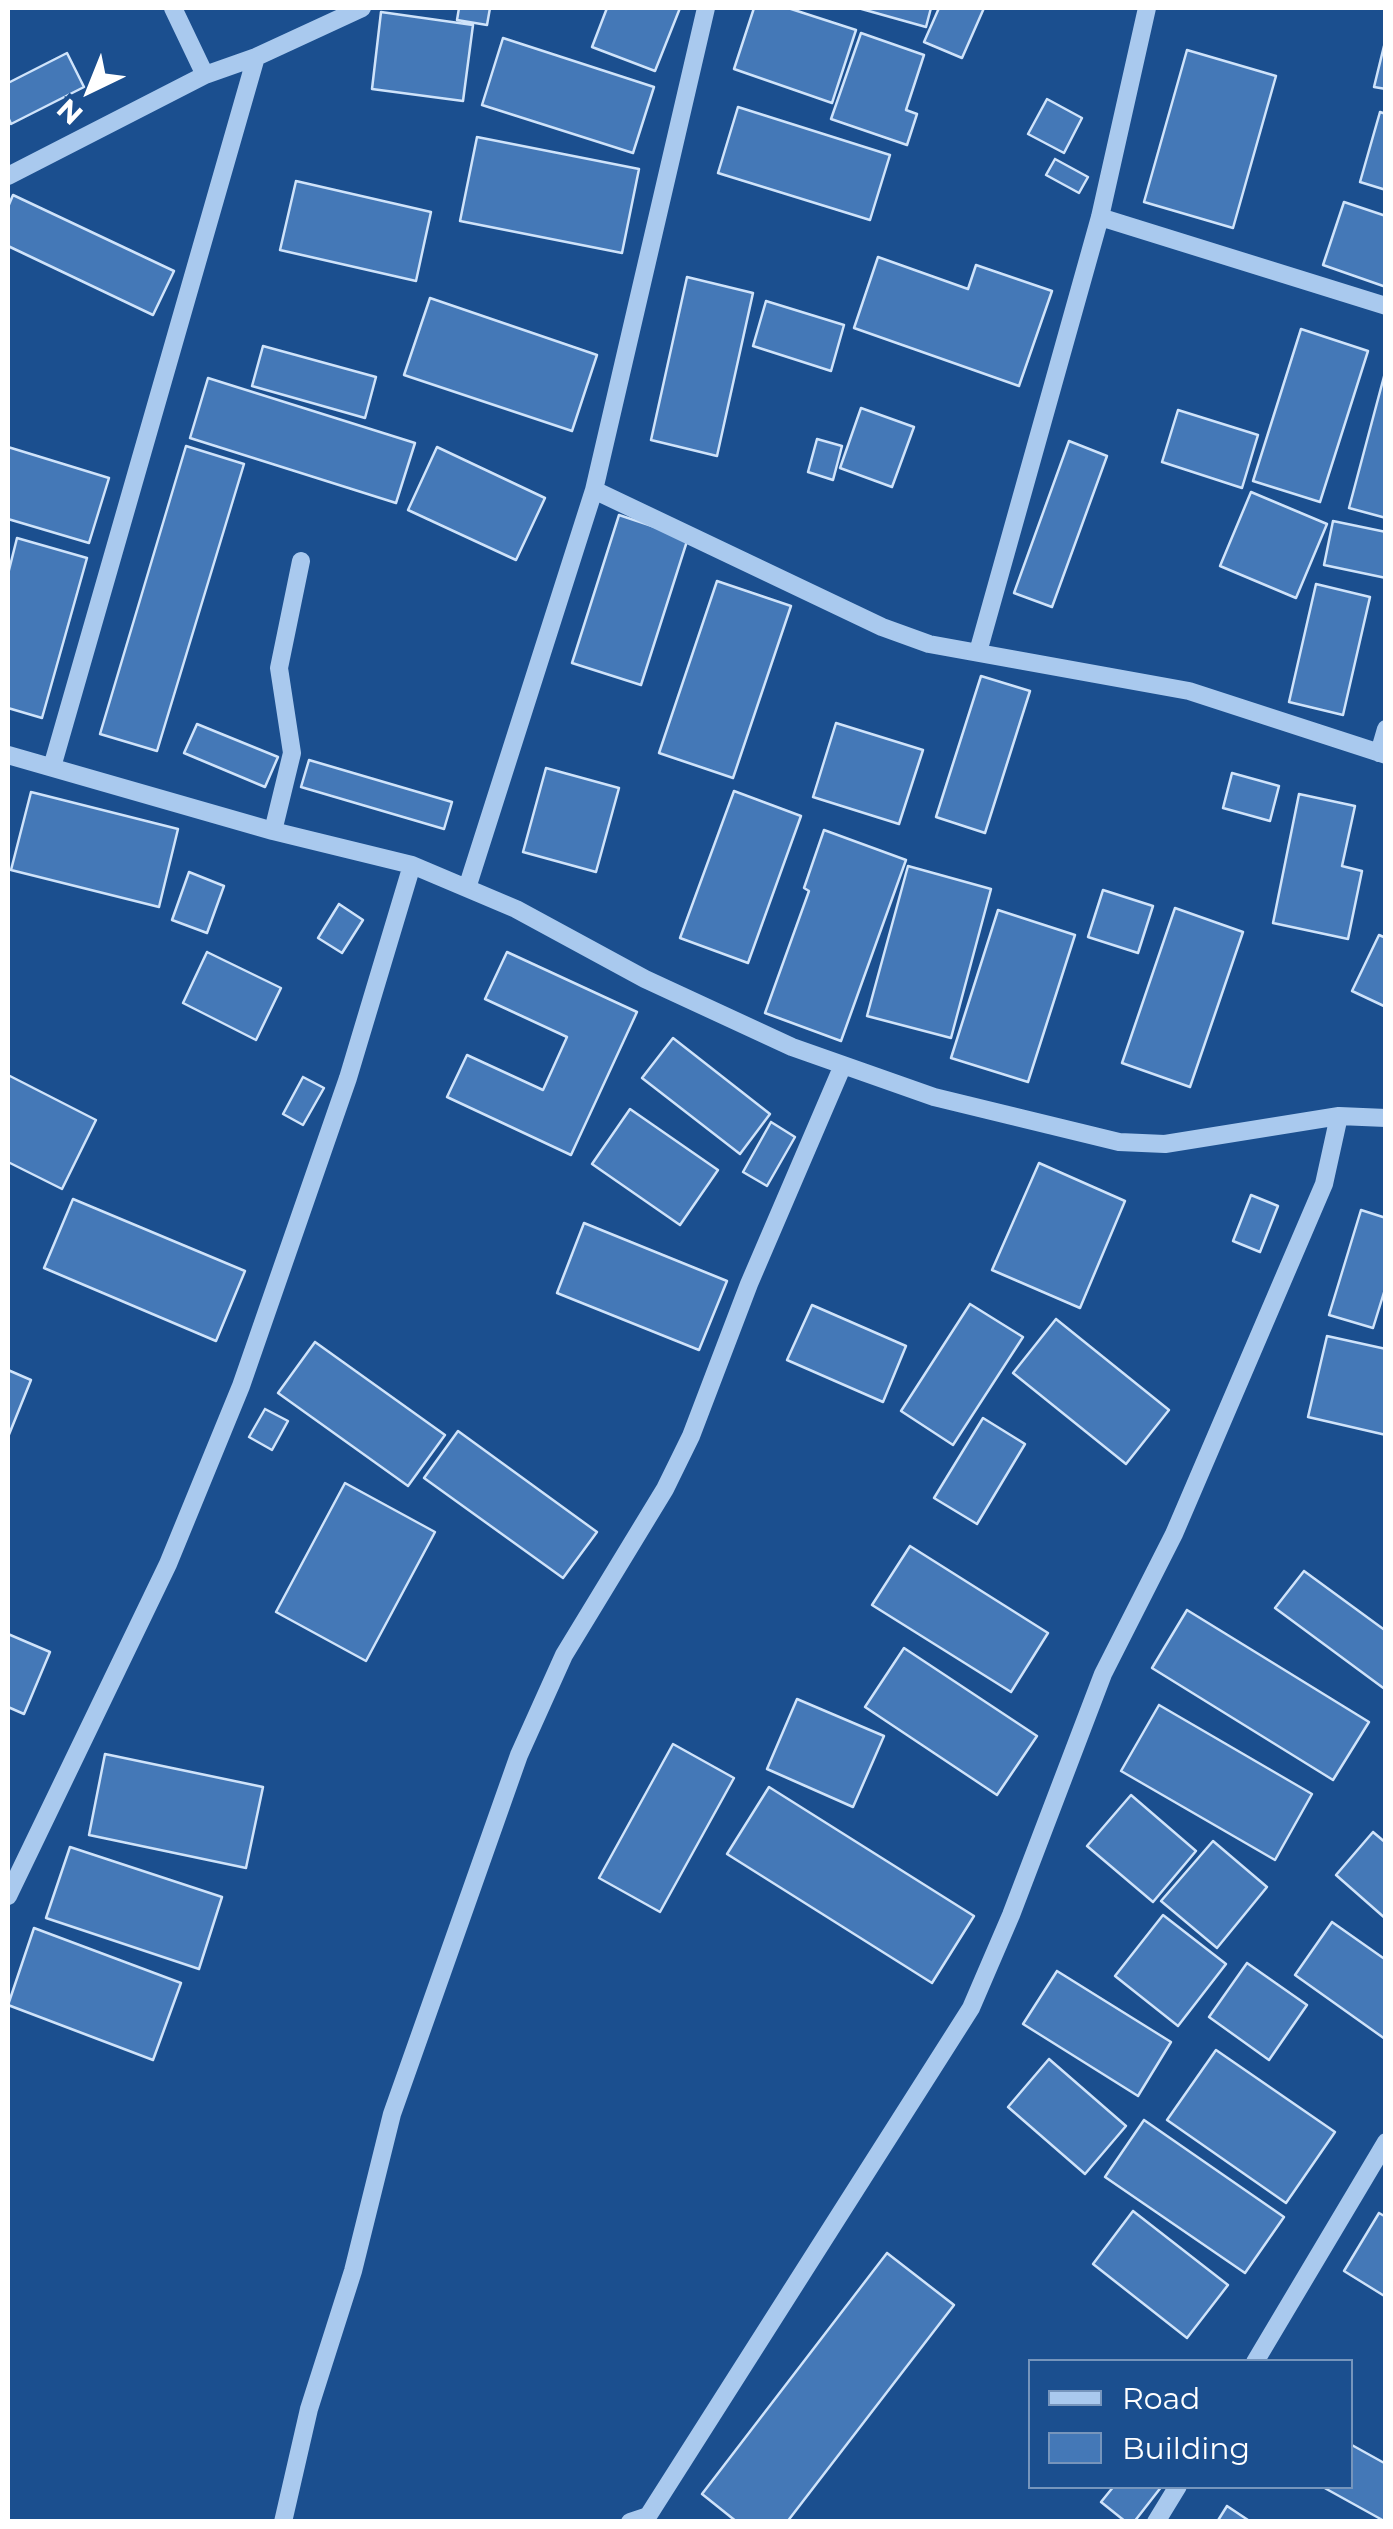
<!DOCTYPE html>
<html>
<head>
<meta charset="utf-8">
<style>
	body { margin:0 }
	#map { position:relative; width:1393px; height:2529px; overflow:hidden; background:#1b4f8f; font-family:Montserrat,sans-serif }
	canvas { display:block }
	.frame { position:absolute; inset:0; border:10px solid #fff; pointer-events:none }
	.legend { position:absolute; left:1028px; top:2359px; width:325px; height:130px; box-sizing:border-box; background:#1b4f8f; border:2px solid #7695bc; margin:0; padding:12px 18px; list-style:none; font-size:30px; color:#fff }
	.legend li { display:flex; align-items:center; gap:20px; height:50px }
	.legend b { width:50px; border:2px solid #7695bc }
	.north { position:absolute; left:40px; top:40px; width:100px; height:100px; -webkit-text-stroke:8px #1b4f8f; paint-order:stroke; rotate:223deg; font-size:28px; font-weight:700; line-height:40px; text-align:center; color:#fff }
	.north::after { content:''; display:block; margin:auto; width:35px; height:45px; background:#fff; clip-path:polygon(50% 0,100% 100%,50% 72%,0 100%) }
</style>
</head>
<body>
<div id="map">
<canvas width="1393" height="2529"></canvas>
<div class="frame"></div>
<ul class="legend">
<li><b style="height:12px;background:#a9c9ee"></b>Road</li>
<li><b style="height:28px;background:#4478b7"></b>Building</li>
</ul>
<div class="north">N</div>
</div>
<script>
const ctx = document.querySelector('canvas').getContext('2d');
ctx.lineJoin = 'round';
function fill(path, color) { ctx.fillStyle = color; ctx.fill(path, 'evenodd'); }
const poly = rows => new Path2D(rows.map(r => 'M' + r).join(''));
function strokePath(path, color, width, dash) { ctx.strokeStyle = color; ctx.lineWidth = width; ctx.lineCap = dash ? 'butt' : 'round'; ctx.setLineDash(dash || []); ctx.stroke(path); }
const building = poly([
	[459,8,490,8,487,25,457,20,459,8],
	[607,8,680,8,655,71,592,47,607,8],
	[754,8,788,8,856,30,832,103,734,69,754,8],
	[858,8,931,8,926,27,858,8],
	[939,8,984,8,962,58,924,42,939,8],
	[381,12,473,25,463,101,372,89,381,12],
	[861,33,924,55,906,110,917,114,907,145,831,119,861,33],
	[503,38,654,87,633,153,482,105,503,38],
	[1384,46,1386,47,1386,89,1374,87,1384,46],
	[1187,50,1276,76,1233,228,1144,202,1187,50],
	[67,53,84,87,11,124,8,117,8,83,67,53],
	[1047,99,1082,118,1064,153,1028,134,1047,99],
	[738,107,890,155,870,220,718,173,738,107],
	[1380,112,1386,114,1386,190,1360,182,1380,112],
	[477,137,639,169,622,253,460,221,477,137],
	[1055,159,1088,177,1079,193,1046,175,1055,159],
	[296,181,431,212,416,281,280,250,296,181],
	[13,195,174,271,153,315,8,246,8,207,13,195],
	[1344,202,1386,216,1386,287,1323,265,1344,202],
	[878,257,968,289,976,265,1052,291,1019,386,854,328,878,257],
	[687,277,753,293,717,456,651,440,687,277],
	[430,298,597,355,572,431,404,375,430,298],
	[766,301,844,325,831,371,753,346,766,301],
	[1301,329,1368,351,1320,502,1253,481,1301,329],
	[263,346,376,377,365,418,252,386,263,346],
	[1386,369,1386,518,1349,508,1386,369],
	[208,378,415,443,396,503,190,438,208,378],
	[861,408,914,427,892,487,840,468,861,408],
	[1178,410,1258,435,1242,488,1162,462,1178,410],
	[817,439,842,446,833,480,808,472,817,439],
	[1069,441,1107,456,1052,607,1014,593,1069,441],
	[186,446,244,464,157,751,100,734,186,446],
	[8,447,109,478,89,543,8,519,8,447],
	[437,447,545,498,516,560,408,510,437,447],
	[1251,492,1327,524,1296,598,1220,566,1251,492],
	[619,515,688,538,641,685,572,663,619,515],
	[1333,521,1386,532,1386,578,1324,565,1333,521],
	[17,538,87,558,42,718,8,708,8,574,17,538],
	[717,581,791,606,733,778,659,753,717,581],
	[1316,584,1370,597,1343,715,1289,702,1316,584],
	[981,676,1030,691,985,833,936,817,981,676],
	[836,723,923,750,899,824,813,797,836,723],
	[197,724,278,757,265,787,184,753,197,724],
	[309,760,452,802,444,829,301,787,309,760],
	[546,768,619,788,596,872,523,852,546,768],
	[1232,773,1279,786,1270,821,1223,808,1232,773],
	[734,791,801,816,748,963,680,938,734,791],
	[31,792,178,829,159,907,11,870,31,792],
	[1299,794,1355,806,1342,866,1362,871,1348,939,1273,923,1299,794],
	[824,830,906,860,841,1041,765,1013,809,891,804,888,824,830],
	[908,866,991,889,951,1038,867,1016,908,866],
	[189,872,224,886,207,933,172,920,189,872],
	[1103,890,1153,906,1138,953,1088,937,1103,890],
	[339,904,363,920,342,953,318,938,339,904],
	[1175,908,1243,932,1190,1087,1122,1063,1175,908],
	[998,910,1075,935,1028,1082,951,1058,998,910],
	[1379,935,1386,938,1386,1007,1352,991,1379,935],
	[207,952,281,988,256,1040,183,1003,207,952],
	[507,952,637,1012,571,1155,447,1097,467,1055,543,1090,567,1037,485,999,507,952],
	[673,1038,770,1114,740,1154,642,1078,673,1038],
	[8,1075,96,1120,62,1189,8,1162,8,1075],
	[303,1077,324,1088,303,1125,283,1114,303,1077],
	[630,1109,718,1170,680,1225,592,1164,630,1109],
	[771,1122,795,1137,767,1186,743,1172,771,1122],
	[1039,1163,1125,1201,1080,1308,992,1270,1039,1163],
	[1251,1195,1278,1206,1260,1252,1233,1241,1251,1195],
	[73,1199,245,1271,216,1341,44,1268,73,1199],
	[1361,1210,1386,1218,1386,1286,1373,1328,1329,1315,1361,1210],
	[584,1223,727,1281,699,1350,557,1293,584,1223],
	[970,1304,1023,1337,953,1445,901,1411,970,1304],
	[812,1305,906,1346,883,1402,787,1360,812,1305],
	[1056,1319,1169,1410,1126,1464,1013,1373,1056,1319],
	[1327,1336,1386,1349,1386,1435,1308,1417,1327,1336],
	[315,1342,445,1435,408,1486,278,1393,315,1342],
	[8,1370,31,1380,8,1437,8,1370],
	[265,1409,288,1421,272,1450,249,1437,265,1409],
	[983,1418,1025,1444,977,1524,934,1498,983,1418],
	[458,1431,597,1532,563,1578,424,1478,458,1431],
	[345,1483,435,1532,366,1661,276,1612,345,1483],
	[910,1546,1048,1633,1011,1692,872,1605,910,1546],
	[1304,1571,1386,1631,1386,1690,1275,1608,1304,1571],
	[1187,1610,1369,1722,1333,1780,1152,1668,1187,1610],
	[8,1634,50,1652,24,1714,8,1707,8,1634],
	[904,1648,1037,1736,997,1795,865,1707,904,1648],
	[797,1699,884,1736,853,1807,767,1769,797,1699],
	[1159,1705,1312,1794,1275,1860,1121,1771,1159,1705],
	[673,1744,734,1778,660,1912,599,1878,673,1744],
	[105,1754,263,1787,246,1868,89,1835,105,1754],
	[769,1787,974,1916,932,1983,727,1854,769,1787],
	[1131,1795,1196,1851,1153,1902,1087,1846,1131,1795],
	[1373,1832,1386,1843,1386,1919,1336,1875,1373,1832],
	[1213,1841,1267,1887,1217,1948,1161,1901,1213,1841],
	[70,1847,222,1897,199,1969,46,1918,70,1847],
	[1163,1915,1226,1964,1178,2026,1115,1976,1163,1915],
	[1332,1922,1386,1960,1385,2039,1295,1975,1332,1922],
	[34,1928,181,1983,153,2060,8,2005,34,1928],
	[1247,1963,1307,2005,1269,2060,1209,2017,1247,1963],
	[1057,1971,1171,2042,1138,2096,1023,2024,1057,1971],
	[1216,2050,1335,2132,1286,2203,1167,2120,1216,2050],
	[1049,2059,1126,2126,1085,2174,1008,2107,1049,2059],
	[1144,2120,1284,2217,1245,2273,1105,2177,1144,2120],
	[1133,2211,1228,2285,1187,2338,1093,2264,1133,2211],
	[1379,2213,1386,2217,1386,2297,1344,2271,1379,2213],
	[887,2253,954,2305,787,2522,737,2522,702,2494,887,2253],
	[1350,2444,1386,2464,1386,2522,1321,2486,1350,2486,1350,2444],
	[1114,2486,1162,2486,1134,2522,1126,2522,1101,2502,1114,2486],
	[1227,2506,1251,2522,1217,2522,1227,2506]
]);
fill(building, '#4478b7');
strokePath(building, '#cfe3fa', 2.5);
strokePath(poly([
	[173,8,205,75],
	[8,176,205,75,256,57,362,8],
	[1100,217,1386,306],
	[594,490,882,627,929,644,1189,691,1386,755],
	[978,652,1100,217,1147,8],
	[1379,753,1386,729],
	[8,755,273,831,412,865,516,909,645,979,792,1047,934,1097,1119,1142,1165,1144,1339,1116,1386,1118],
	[52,767,256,57],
	[273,831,292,753,279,668,301,561],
	[467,888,594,490,706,8],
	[8,1896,168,1564,241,1386,348,1078,412,865],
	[1255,2362,1386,2142],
	[283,2522,309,2409,353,2271,392,2114,519,1755,564,1655,665,1489,691,1436,749,1284,843,1065],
	[630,2522,648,2516,971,2008,1011,1915,1103,1674,1174,1534,1324,1184,1339,1116],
	[1156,2522,1178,2486]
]), '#a9c9ee', 18);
</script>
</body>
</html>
